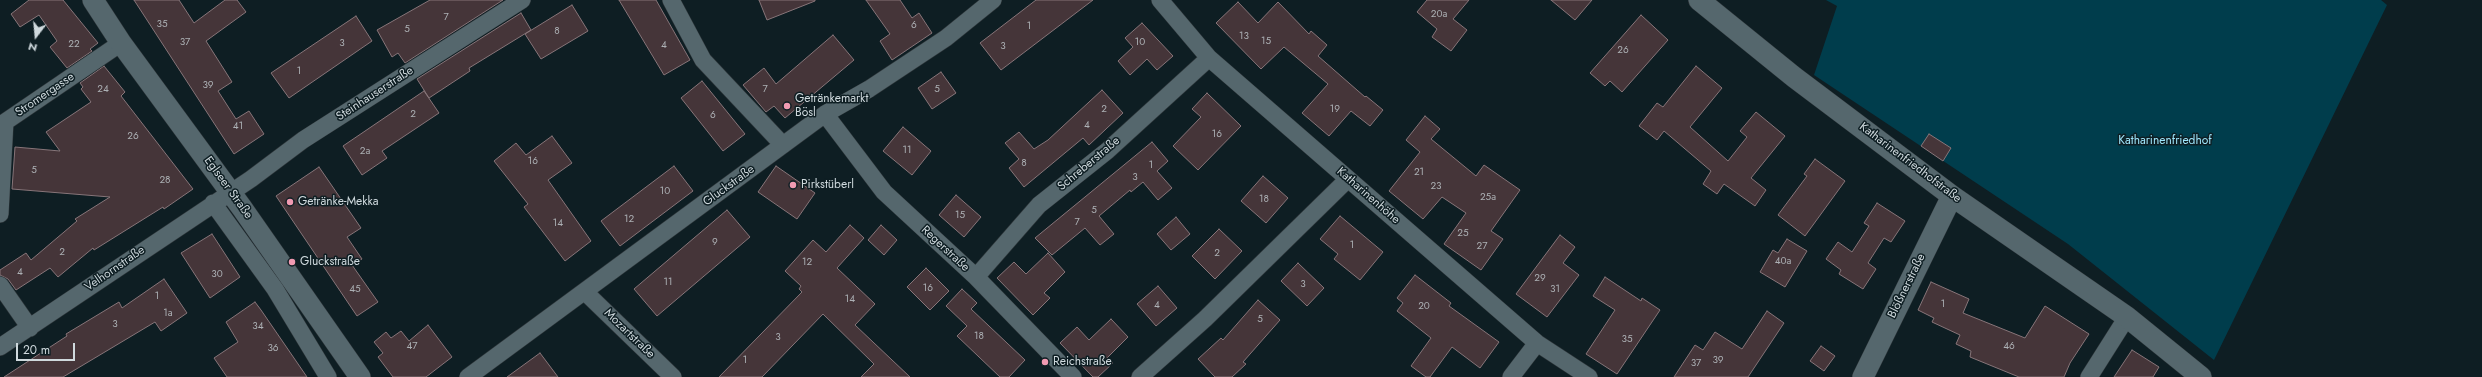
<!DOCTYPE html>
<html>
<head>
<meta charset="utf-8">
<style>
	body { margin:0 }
	#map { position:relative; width:2482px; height:377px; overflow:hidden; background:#0e1e23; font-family:Jost,sans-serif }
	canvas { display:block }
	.north { position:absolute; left:16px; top:16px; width:40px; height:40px; -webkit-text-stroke:3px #0e1e23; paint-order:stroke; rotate:196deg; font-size:11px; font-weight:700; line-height:16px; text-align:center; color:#cfd9dd }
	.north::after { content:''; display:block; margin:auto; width:14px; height:18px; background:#cfd9dd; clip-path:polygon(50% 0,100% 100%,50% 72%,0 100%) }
	.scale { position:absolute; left:16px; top:343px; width:59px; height:18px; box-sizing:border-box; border:2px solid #cfd9dd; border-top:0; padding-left:5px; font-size:12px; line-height:14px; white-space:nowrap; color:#cfd9dd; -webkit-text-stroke:3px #0e1e23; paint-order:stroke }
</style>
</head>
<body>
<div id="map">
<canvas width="2482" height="377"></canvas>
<div class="north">N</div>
<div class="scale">20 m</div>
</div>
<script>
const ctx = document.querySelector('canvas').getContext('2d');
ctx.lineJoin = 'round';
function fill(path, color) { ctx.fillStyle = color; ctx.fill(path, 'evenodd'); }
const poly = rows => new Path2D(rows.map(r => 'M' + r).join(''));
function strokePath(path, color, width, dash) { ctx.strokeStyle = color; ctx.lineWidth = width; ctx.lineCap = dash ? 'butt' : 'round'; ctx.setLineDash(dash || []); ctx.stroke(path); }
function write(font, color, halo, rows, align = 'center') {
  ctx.font = font + ' Jost,sans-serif'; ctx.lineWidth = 3; ctx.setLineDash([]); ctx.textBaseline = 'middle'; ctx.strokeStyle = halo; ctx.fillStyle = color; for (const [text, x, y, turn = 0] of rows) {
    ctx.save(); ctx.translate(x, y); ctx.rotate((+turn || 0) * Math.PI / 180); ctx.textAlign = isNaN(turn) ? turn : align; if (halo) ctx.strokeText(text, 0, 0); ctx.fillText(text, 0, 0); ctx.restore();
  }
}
fill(poly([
	[1826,0,2381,0,2387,5,2214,360,2068,244,1814,75,1837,6]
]), '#003d4c');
const building = poly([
	[29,0,63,0,98,43,90,49,92,51,67,68,50,47,57,41,39,15,20,27,11,14,29,0],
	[134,0,179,0,194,23,225,0,237,0,246,12,206,41,232,82,218,91,236,119,249,111,264,134,234,154,134,0],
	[430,0,503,0,405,63,398,53,392,57,377,30,430,0],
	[619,0,656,0,690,60,664,75,619,0],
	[759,0,815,0,815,1,767,20,759,0],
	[866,0,900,0,912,18,919,13,932,33,892,60,880,41,890,34,866,0],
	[1036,0,1093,0,1001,70,980,43,1036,0],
	[1427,0,1469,0,1453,19,1467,30,1451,51,1432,37,1437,29,1417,12,1427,0],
	[1551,0,1592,0,1575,20,1551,0],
	[1238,2,1258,23,1278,2,1309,34,1311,31,1327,45,1318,56,1365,97,1366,96,1383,110,1370,126,1351,111,1329,136,1302,113,1328,84,1284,47,1261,69,1216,23,1238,2],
	[572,5,588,31,541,59,525,34,572,5],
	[521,13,531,30,469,68,470,71,429,98,417,79,521,13],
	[1641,15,1668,40,1622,92,1610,81,1605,86,1590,73,1641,15],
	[356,16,372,41,289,98,271,73,356,16],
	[1142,23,1173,56,1157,70,1147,59,1130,75,1118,61,1133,47,1125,38,1142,23],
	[833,35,854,60,785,118,774,106,766,112,743,85,764,68,776,84,833,35],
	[104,66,125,92,121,96,193,189,164,209,163,207,94,250,93,248,58,277,50,268,16,290,8,279,0,275,0,270,26,253,31,260,77,221,75,219,110,197,12,189,15,147,60,151,46,132,91,102,81,89,83,87,80,83,104,66],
	[1696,66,1722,88,1690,127,1728,161,1747,137,1740,131,1756,112,1785,136,1751,178,1766,190,1755,206,1724,184,1717,194,1703,184,1711,171,1664,131,1657,140,1639,126,1657,103,1663,107,1696,66],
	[941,72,956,93,932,109,918,88,941,72],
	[702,81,745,134,723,151,681,98,702,81],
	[1102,90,1123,113,1089,145,1083,138,1024,187,1009,168,1019,159,1005,143,1019,132,1034,149,1048,140,1102,90],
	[424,91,439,113,382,151,387,158,362,175,343,146,424,91],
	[1207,93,1241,126,1198,170,1173,146,1201,117,1192,109,1207,93],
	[1425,116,1440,129,1431,139,1476,176,1484,165,1520,190,1491,231,1503,239,1481,270,1444,244,1466,213,1442,197,1423,219,1389,191,1420,152,1406,140,1425,116],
	[903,127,931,151,912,175,883,151,903,127],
	[1929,134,1951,148,1943,161,1921,146,1929,134],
	[552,136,572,163,548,180,591,241,565,261,524,207,528,204,494,161,516,143,526,155,552,136],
	[1152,142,1168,161,1157,171,1172,188,1158,200,1143,182,1131,192,1130,190,1099,216,1114,234,1100,245,1085,228,1052,255,1035,238,1152,142],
	[1815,159,1845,181,1805,236,1778,215,1807,176,1804,174,1815,159],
	[674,166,693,191,620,246,601,221,674,166],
	[776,166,815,193,797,219,758,192,776,166],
	[319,167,361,228,347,237,362,259,352,265,378,302,357,316,276,196,319,167],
	[1263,176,1288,198,1266,223,1241,201,1263,176],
	[956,195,981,217,964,237,939,215,956,195],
	[1877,203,1905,221,1891,242,1884,238,1868,263,1876,269,1863,289,1839,274,1841,270,1826,259,1838,242,1852,252,1869,226,1864,223,1877,203],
	[727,210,750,237,657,316,634,289,727,210],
	[1340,216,1383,252,1360,280,1334,259,1338,254,1320,239,1340,216],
	[1176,217,1190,234,1171,250,1157,234,1176,217],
	[850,225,864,238,837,268,875,304,855,325,910,377,861,377,874,364,823,314,762,377,719,377,802,292,799,289,801,286,785,271,813,240,826,252,850,225],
	[881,225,897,240,884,255,868,240,881,225],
	[1219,229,1242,251,1215,279,1192,256,1219,229],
	[212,234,240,277,210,298,181,253,212,234],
	[1560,235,1575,247,1563,263,1579,275,1547,317,1516,294,1560,235],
	[1787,239,1807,251,1785,287,1760,272,1773,250,1778,253,1787,239],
	[1048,253,1065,272,1044,293,1050,298,1033,315,997,278,1014,262,1026,274,1048,253],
	[1298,263,1324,288,1307,306,1281,281,1298,263],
	[926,268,949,291,930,310,907,287,926,268],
	[1415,275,1451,303,1449,306,1499,342,1480,368,1452,347,1430,377,1426,377,1411,366,1431,338,1397,311,1403,303,1397,298,1415,275],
	[1605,277,1641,301,1642,298,1660,310,1617,374,1586,354,1615,310,1593,296,1605,277],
	[164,279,187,313,161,331,155,322,63,377,4,377,67,336,66,334,119,302,122,308,164,279],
	[1931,282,1969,299,1963,313,2025,338,2045,306,2089,334,2070,363,2064,377,2019,377,1970,357,1971,351,1956,344,1960,335,1932,322,1934,318,1918,310,1931,282],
	[1158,286,1177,308,1156,326,1137,304,1158,286],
	[962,289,977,303,971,309,1025,360,1009,377,1000,377,957,336,967,326,946,306,962,289],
	[1258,300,1280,320,1243,362,1246,364,1232,377,1215,377,1198,359,1221,338,1223,340,1258,300],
	[255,302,261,310,307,377,227,377,214,358,238,342,226,322,255,302],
	[1767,311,1784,323,1748,377,1674,377,1695,345,1703,350,1715,332,1742,349,1767,311],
	[1111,319,1128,337,1107,358,1113,363,1098,377,1093,377,1060,343,1077,327,1089,340,1111,319],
	[428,325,452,357,426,377,393,377,378,357,383,353,374,342,386,332,391,338,401,331,409,341,428,325],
	[1821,346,1835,356,1824,371,1810,361,1821,346],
	[2132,350,2159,367,2153,377,2114,377,2132,350],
	[540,353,558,377,507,377,540,353]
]);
fill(building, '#453539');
strokePath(building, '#877579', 1);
const minor = poly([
	[671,0,703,60,783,145],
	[1160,0,1209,58,1537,343,1589,377],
	[825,114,884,192,976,277,1073,377],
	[213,203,275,289,328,377],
	[0,214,5,122,121,43],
	[976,277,1039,205,1107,151,1209,58],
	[0,285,30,328],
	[585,292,673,377],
	[0,347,251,179,303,140,522,0],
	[468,377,825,114,869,89,946,38,993,0],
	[1140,377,1205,319,1348,179],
	[1511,377,1537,343],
	[2089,377,2127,317]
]);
const tertiary = poly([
	[93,0,121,43,242,208,360,377],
	[1699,0,1794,77,1952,196,2127,317,2201,377],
	[1863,377,1952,196]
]);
strokePath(minor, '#2e363a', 18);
strokePath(tertiary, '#2e363a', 22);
strokePath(minor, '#55676d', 17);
strokePath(tertiary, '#55676d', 21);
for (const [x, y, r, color] of [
	[787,106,4,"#f19ab2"],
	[793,185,4,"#f19ab2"],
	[290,202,4,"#f19ab2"],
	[292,262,4,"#f19ab2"],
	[1045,362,4,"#f19ab2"]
]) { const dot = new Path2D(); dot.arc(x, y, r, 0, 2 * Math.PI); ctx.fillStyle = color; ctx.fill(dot); strokePath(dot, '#0e1e23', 1.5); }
write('10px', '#acb0b4', null, [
	["20a",1439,15],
	["7",446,18],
	["35",162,25],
	["6",914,26],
	["1",1029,27],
	["5",407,30],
	["8",557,32],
	["13",1244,37],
	["15",1266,42],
	["37",185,43],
	["10",1140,43],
	["3",342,44],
	["22",74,45],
	["4",664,46],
	["3",1003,47],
	["26",1623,51],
	["1",299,72],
	["39",208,86],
	["24",103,90],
	["7",765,90],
	["5",937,90],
	["2",1104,110],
	["19",1335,110],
	["2",413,115],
	["6",713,116],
	["4",1087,126],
	["41",238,127],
	["16",1217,135],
	["26",133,137],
	["11",907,151],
	["2a",365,152],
	["16",533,162],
	["8",1024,164],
	["1",1151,166],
	["5",34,171],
	["21",1419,173],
	["3",1135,178],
	["28",165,181],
	["23",1436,187],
	["10",665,192],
	["25a",1488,198],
	["18",1264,200],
	["5",1094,211],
	["15",960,216],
	["12",629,220],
	["7",1077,223],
	["14",558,224],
	["25",1463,234],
	["9",715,243],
	["1",1352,246],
	["27",1482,247],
	["2",62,253],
	["2",1217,254],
	["40a",1783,262],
	["12",807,263],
	["4",20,273],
	["30",217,275],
	["29",1540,279],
	["11",668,283],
	["3",1303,285],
	["16",928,289],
	["45",355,290],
	["31",1555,290],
	["1",157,297],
	["14",850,300],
	["1",1943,305],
	["4",1157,306],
	["20",1424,307],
	["1a",168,314],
	["5",1260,320],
	["3",115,325],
	["34",258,327],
	["18",979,337],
	["3",778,338],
	["35",1627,340],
	["47",412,347],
	["46",2009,347],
	["36",273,349],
	["1",745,361],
	["39",1718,361],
	["37",1696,364]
]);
write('12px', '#cfd9dd', '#0e1e23', [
	["Steinhauserstraße",375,94,-33],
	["Stromergasse",45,95,-34],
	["Katharinenfriedhofstraße",1910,163,37],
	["Schreberstraße",1089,164,-40],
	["Gluckstraße",729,186,-36],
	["Eglseer Straße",228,188,54],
	["Katharinenhöhe",1368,196,41],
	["Regerstraße",945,249,43],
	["Velhornstraße",115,269,-35],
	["Blößnerstraße",1907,286,-64],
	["Mozartstraße",629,334,44]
]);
write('12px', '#cfd9dd', '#0e1e23', [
	["Getränkemarkt",795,99],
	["Bösl",795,113],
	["Pirkstüberl",801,185],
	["Getränke-Mekka",298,202],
	["Gluckstraße",300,262],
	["Reichstraße",1053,362]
], 'left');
write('12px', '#9ee5fb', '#0e1e23', [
	["Katharinenfriedhof",2165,141]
]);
</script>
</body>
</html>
